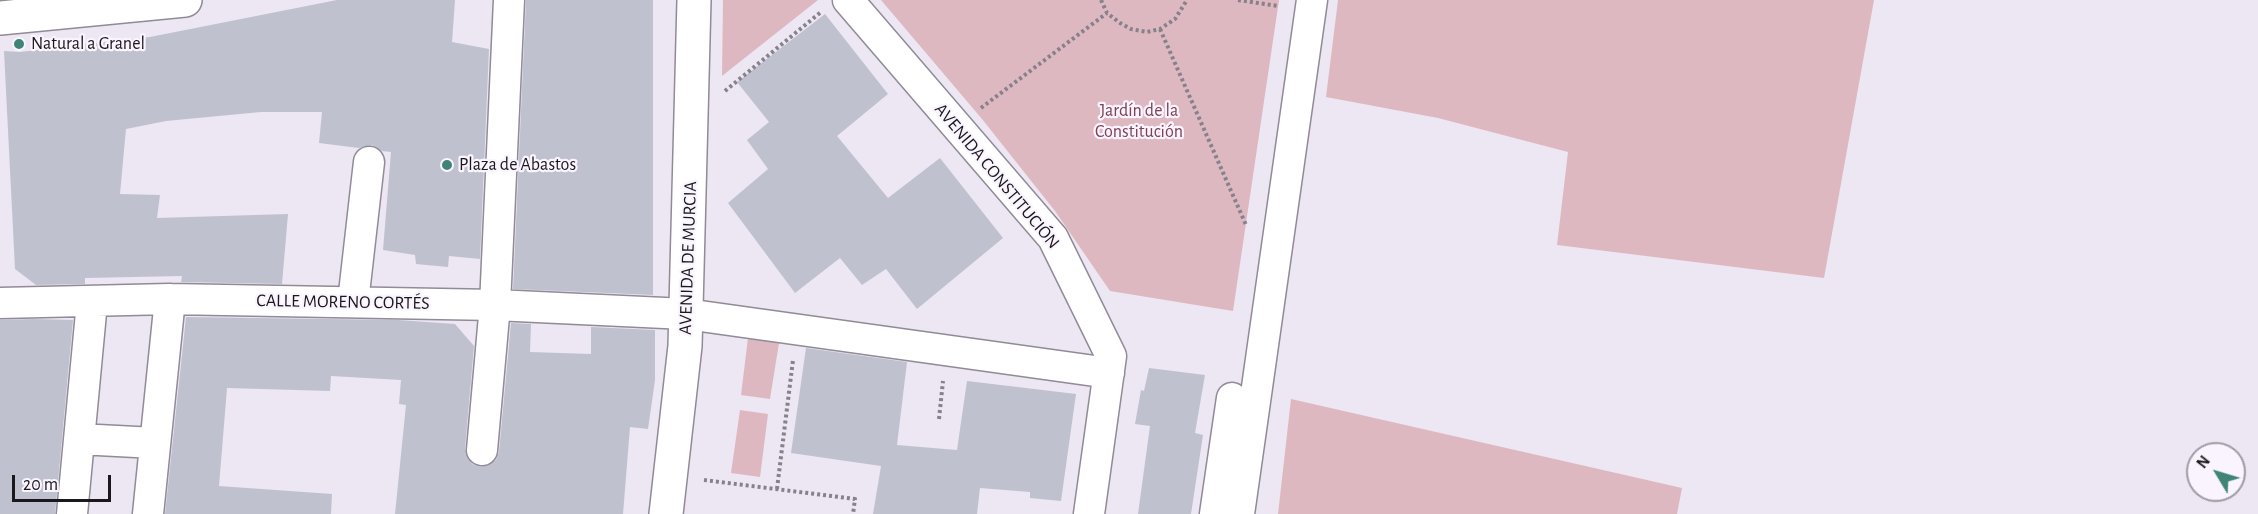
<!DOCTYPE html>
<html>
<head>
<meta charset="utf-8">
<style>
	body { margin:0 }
	#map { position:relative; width:2258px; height:514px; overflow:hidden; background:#ede6f3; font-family:"Alegreya Sans",sans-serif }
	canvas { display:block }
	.north { position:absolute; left:2186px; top:442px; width:60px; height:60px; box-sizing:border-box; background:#faf4ff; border:2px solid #a09ca4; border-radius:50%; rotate:308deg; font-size:16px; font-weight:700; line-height:24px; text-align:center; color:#1a181c }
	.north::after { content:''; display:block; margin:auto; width:21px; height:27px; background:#408478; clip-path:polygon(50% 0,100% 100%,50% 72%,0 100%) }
	.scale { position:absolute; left:12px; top:475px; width:99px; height:27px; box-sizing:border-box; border:3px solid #1a181c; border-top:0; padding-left:8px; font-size:18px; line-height:21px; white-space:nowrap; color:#1a181c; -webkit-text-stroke:4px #faf4ff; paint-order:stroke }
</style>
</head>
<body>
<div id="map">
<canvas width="2258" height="514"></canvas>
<div class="north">N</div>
<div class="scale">20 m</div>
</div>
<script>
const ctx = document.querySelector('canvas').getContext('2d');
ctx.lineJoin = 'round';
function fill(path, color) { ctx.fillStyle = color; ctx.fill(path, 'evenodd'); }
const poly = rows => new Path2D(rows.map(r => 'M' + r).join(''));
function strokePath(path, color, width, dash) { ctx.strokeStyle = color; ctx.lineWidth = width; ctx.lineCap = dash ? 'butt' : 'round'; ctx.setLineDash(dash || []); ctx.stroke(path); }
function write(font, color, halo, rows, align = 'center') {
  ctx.font = font + ' "Alegreya Sans",sans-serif'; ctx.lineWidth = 4.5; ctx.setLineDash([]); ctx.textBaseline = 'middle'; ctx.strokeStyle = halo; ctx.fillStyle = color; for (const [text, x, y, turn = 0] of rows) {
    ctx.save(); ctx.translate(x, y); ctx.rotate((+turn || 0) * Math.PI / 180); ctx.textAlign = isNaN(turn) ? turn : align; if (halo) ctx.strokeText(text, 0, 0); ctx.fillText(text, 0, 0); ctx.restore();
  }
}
fill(poly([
	[723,0,818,0,722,76],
	[881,0,1279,0,1233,311,1110,291,1055,211,982,119],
	[1338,0,1874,0,1824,278,1557,245,1568,152,1438,118,1326,97],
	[748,338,779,343,770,399,741,395],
	[1291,399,1682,488,1677,514,1278,514],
	[740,410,768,414,760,477,731,473]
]), '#deb8c1');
fill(poly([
	[337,0,455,0,452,42,489,49,480,259,449,256,448,267,416,264,415,255,383,250,391,152,382,151,372,145,359,148,319,143,322,112,261,112,166,121,126,129,120,194,160,195,157,218,288,214,282,284,181,282,182,276,85,278,85,284,36,285,15,269,4,51,20,52,150,37],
	[526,0,653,0,653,295,513,289],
	[825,14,888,94,837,136,888,198,940,158,1003,238,917,309,886,269,862,285,840,258,795,293,728,203,768,169,747,140,769,122,737,82],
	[186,317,398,320,455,324,474,346,465,449,472,464,481,467,496,460,499,452,511,323,531,324,530,352,591,354,591,327,655,330,655,380,648,429,630,427,623,514,395,514,406,405,399,404,401,380,331,376,330,391,227,388,219,486,332,494,331,514,165,514],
	[33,319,73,320,55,514,0,514,0,320],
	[806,348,907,362,897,445,957,450,967,381,1076,394,1061,501,1030,498,1030,492,980,488,977,514,873,514,881,466,791,453],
	[1149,368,1205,375,1195,433,1203,435,1191,514,1138,514,1150,426,1135,424,1141,390,1144,391]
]), '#c0c1cf');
const street = poly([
	[848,0,1053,238,1111,356,1089,514],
	[353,302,369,162],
	[0,303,170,299,495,305,686,314,1109,373],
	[79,439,155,443],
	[482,450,495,305,509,0],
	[72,514,92,302],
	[148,514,170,299],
	[1215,514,1232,398],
	[1239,514,1312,0]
]);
const secondary = poly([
	[0,18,185,0],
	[666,514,685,346,694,0]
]);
strokePath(street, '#918a97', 33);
strokePath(secondary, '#918a97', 36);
strokePath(poly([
	[1101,0,1107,13,1120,23,1131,29,1147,32,1160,29,1175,19,1187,0],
	[1238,0,1278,6],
	[1160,29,1246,225],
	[725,91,821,12],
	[981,108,1107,13],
	[939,419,943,381],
	[704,480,855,499,853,514],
	[777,489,793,360]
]), '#86818a', 4, [3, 3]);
strokePath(street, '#fff', 30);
strokePath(secondary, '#fff', 33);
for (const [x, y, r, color] of [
	[19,44,6,"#408478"],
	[447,165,6,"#408478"]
]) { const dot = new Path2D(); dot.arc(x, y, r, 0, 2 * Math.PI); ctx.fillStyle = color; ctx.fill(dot); strokePath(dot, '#faf4ff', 2); }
write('18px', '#1a181c', '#faf4ff', [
	["Natural a Granel",31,44],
	["Plaza de Abastos",459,165]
], 'left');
write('18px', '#7e4253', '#faf4ff', [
	["Jardín de la",1139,111],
	["Constitución",1139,132]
]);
write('18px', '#1a181c', '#faf4ff', [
	["AVENIDA CONSTITUCIÓN",997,176,50],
	["AVENIDA DE MURCIA",688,258,-88],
	["CALLE MORENO CORTÉS",343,302,1]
]);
</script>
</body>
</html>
